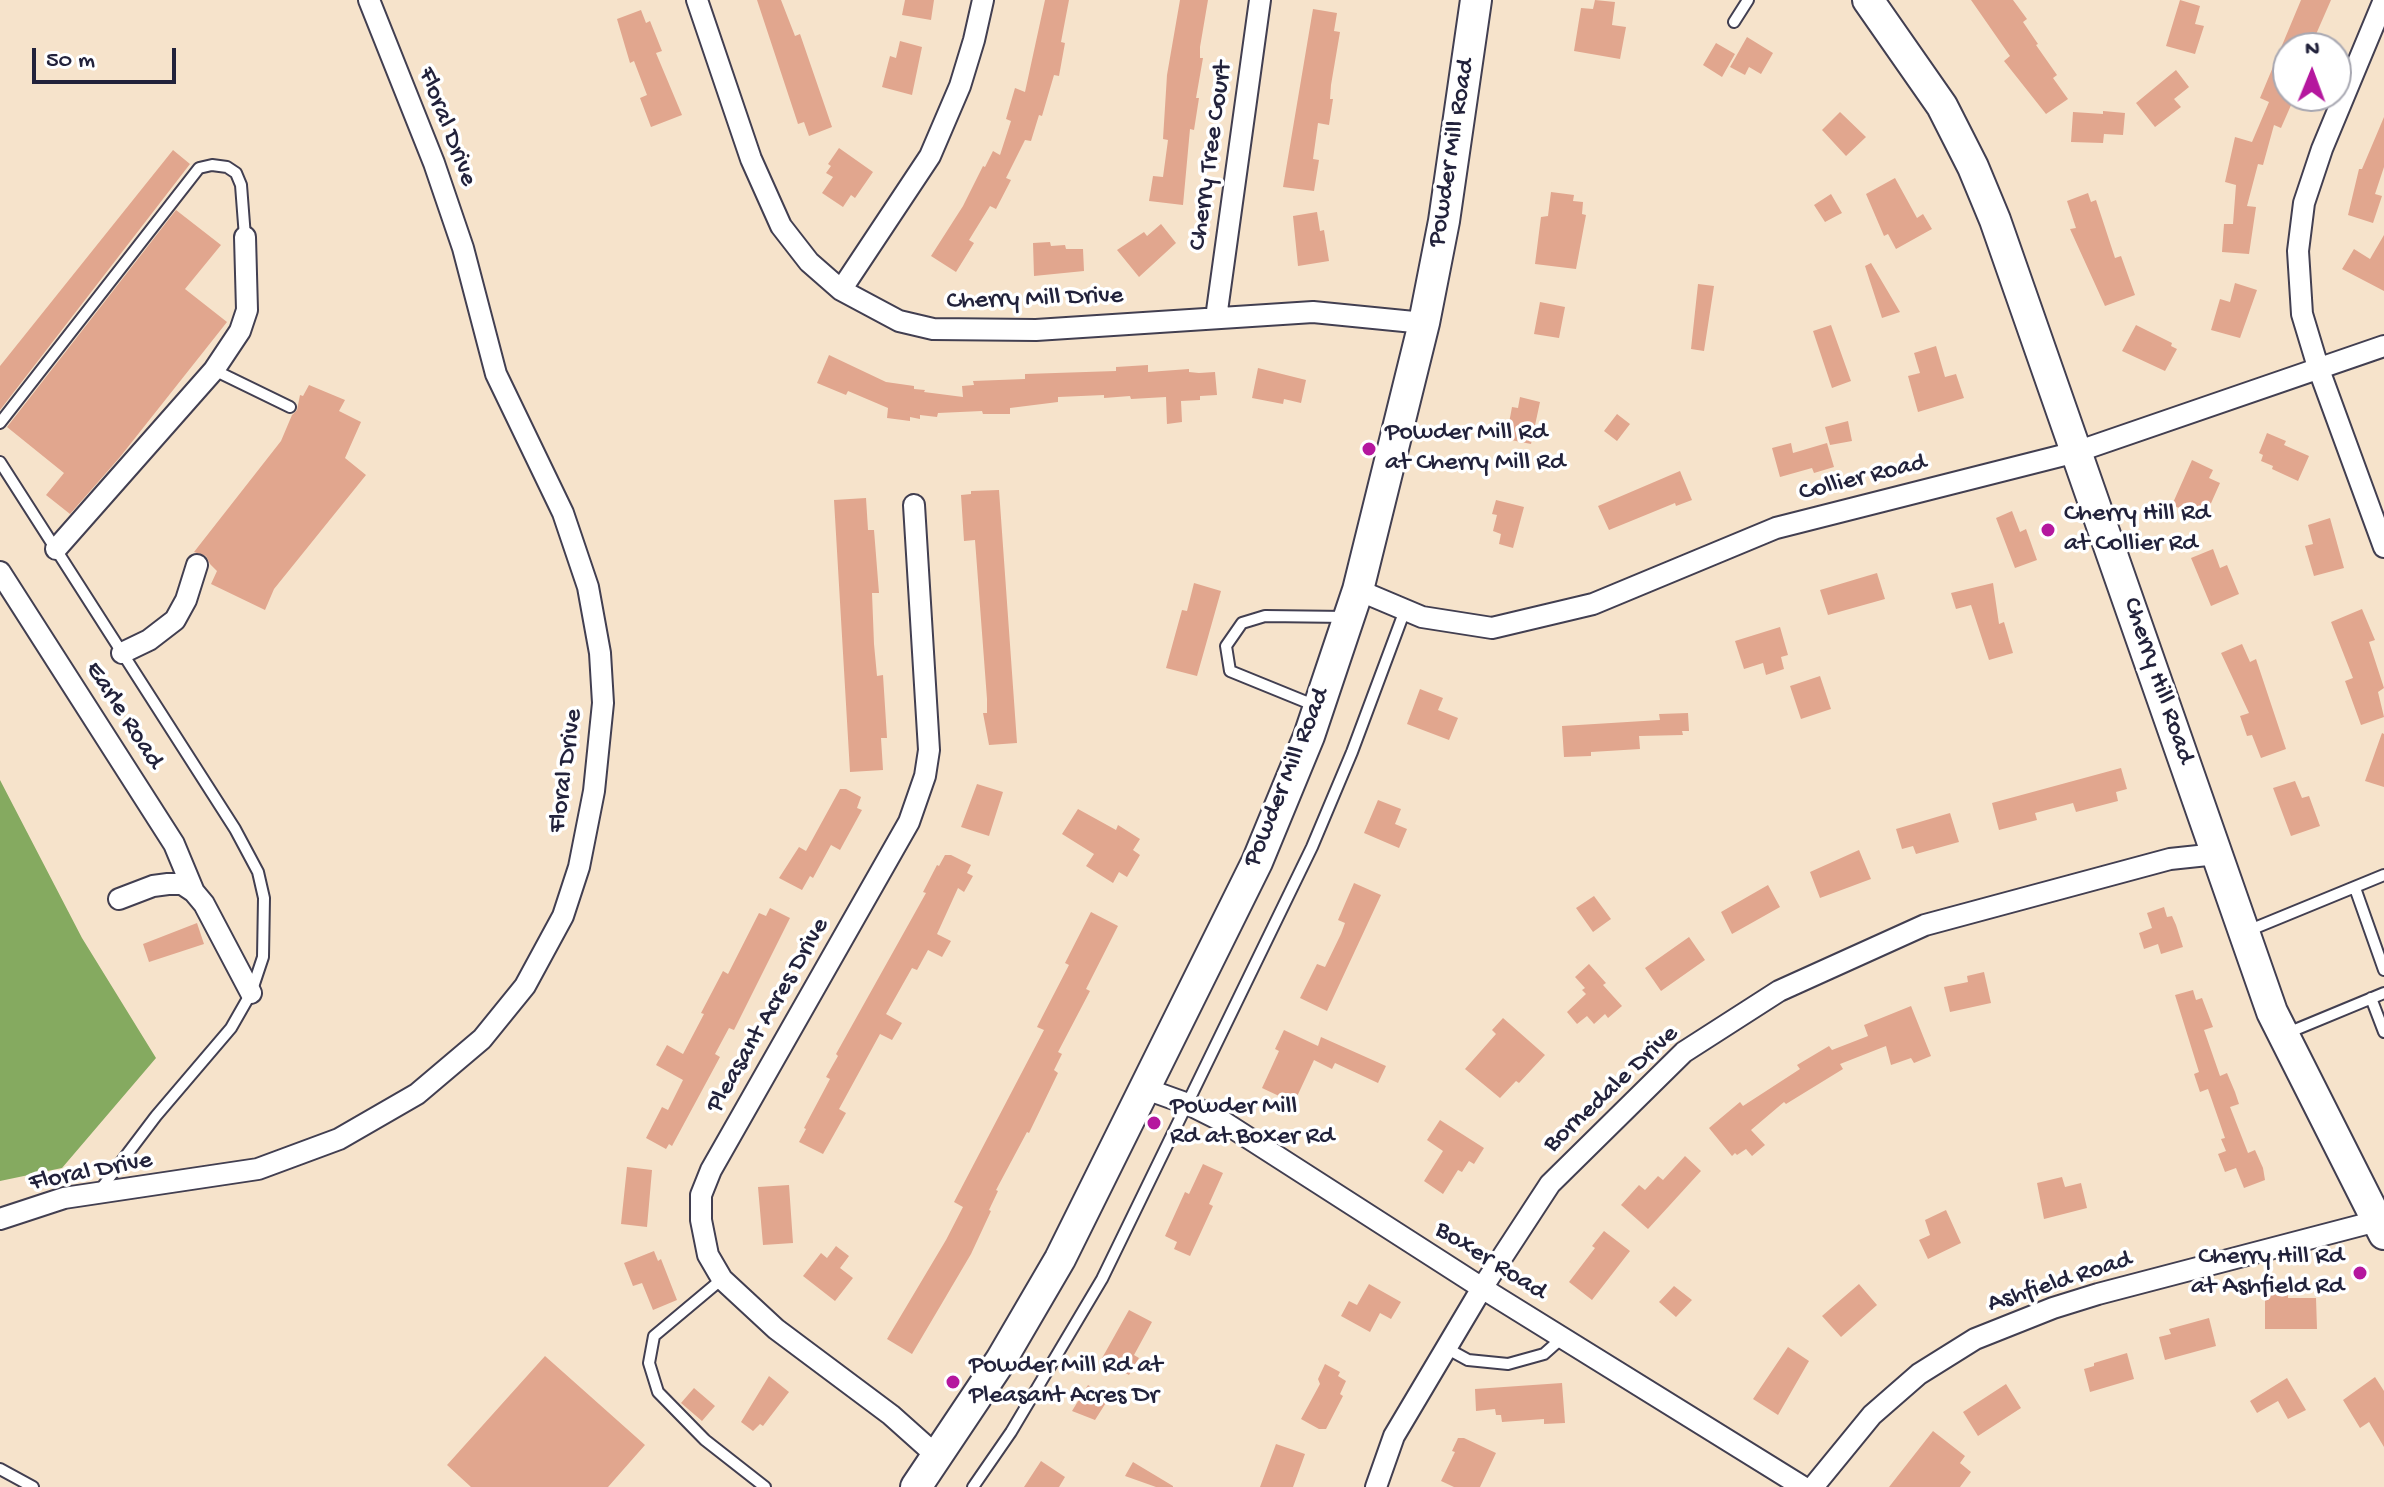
<!DOCTYPE html>
<html>
<head>
<meta charset="utf-8">
<style>
	body { margin:0 }
	#map { position:relative; width:2384px; height:1487px; overflow:hidden; background:#f6e3cb; font-family:"Gochi Hand",sans-serif }
	canvas { display:block }
	.north { position:absolute; left:2272px; top:32px; width:80px; height:80px; box-sizing:border-box; background:#fff; border:2px solid #a7a7b1; border-radius:50%; rotate:1deg; font-size:22px; font-weight:700; line-height:32px; text-align:center; color:#22223b }
	.north::after { content:''; display:block; margin:auto; width:28px; height:36px; background:#b5179e; clip-path:polygon(50% 0,100% 100%,50% 72%,0 100%) }
	.scale { position:absolute; left:32px; top:48px; width:144px; height:36px; box-sizing:border-box; border:4px solid #22223b; border-top:0; padding-left:10px; font-size:24px; line-height:28px; white-space:nowrap; color:#22223b; -webkit-text-stroke:6px #fff; paint-order:stroke }
</style>
</head>
<body>
<div id="map">
<canvas width="2384" height="1487"></canvas>
<div class="north">N</div>
<div class="scale">50 m</div>
</div>
<script>
const ctx = document.querySelector('canvas').getContext('2d');
ctx.lineJoin = 'round';
function fill(path, color) { ctx.fillStyle = color; ctx.fill(path, 'evenodd'); }
const poly = rows => new Path2D(rows.map(r => 'M' + r).join(''));
function strokePath(path, color, width, dash) { ctx.strokeStyle = color; ctx.lineWidth = width; ctx.lineCap = dash ? 'butt' : 'round'; ctx.setLineDash(dash || []); ctx.stroke(path); }
function write(font, color, halo, rows, align = 'center') {
  ctx.font = font + ' "Gochi Hand",sans-serif'; ctx.lineWidth = 7; ctx.setLineDash([]); ctx.textBaseline = 'middle'; ctx.strokeStyle = halo; ctx.fillStyle = color; for (const [text, x, y, turn = 0] of rows) {
    ctx.save(); ctx.translate(x, y); ctx.rotate((+turn || 0) * Math.PI / 180); ctx.textAlign = isNaN(turn) ? turn : align; if (halo) ctx.strokeText(text, 0, 0); ctx.fillText(text, 0, 0); ctx.restore();
  }
}
fill(poly([
	[0,780,82,938,156,1058,62,1168,0,1181]
]), '#85aa60');
fill(poly([
	[757,0,781,0,795,36,800,34,832,127,809,136,804,122,798,124],
	[905,0,934,0,931,20,902,15],
	[1045,0,1069,0,1061,42,1065,43,1059,76,1054,75,1042,116,1039,115,1031,141,1025,140,1006,178,1011,180,996,209,990,206,969,240,974,243,956,272,931,256,963,206,983,166,985,167,993,151,1000,155,1011,121,1006,119,1015,88,1025,92],
	[1180,0,1208,0,1200,47,1200,58,1203,58,1196,98,1199,98,1194,130,1190,129,1183,205,1149,201,1153,176,1163,177,1168,140,1163,139,1167,75],
	[1595,0,1615,2,1612,25,1626,27,1620,59,1574,51,1581,8,1593,9],
	[1971,0,2013,0,2027,19,2023,22,2038,44,2036,45,2057,75,2053,78,2068,99,2046,114,2004,61,2010,56],
	[2180,0,2200,6,2195,24,2204,26,2195,54,2166,46],
	[2301,0,2331,0,2310,48,2288,48,2288,96,2295,96,2281,128,2274,125,2263,165,2258,164,2247,206,2256,207,2249,254,2222,252,2224,224,2233,224,2236,185,2225,182,2235,137,2252,142,2269,102,2260,98],
	[1313,9,1337,13,1334,31,1340,32,1331,85,1330,99,1333,99,1329,125,1318,123,1313,159,1319,160,1314,191,1283,187],
	[641,10,646,23,650,21,662,51,656,53,682,115,651,127,640,98,647,95,634,61,630,63,617,19],
	[1747,37,1773,53,1761,74,1749,67,1745,75,1730,67],
	[900,41,922,47,912,95,882,87,890,56,896,58],
	[1716,43,1735,54,1722,77,1703,65],
	[2176,70,2189,87,2174,99,2181,107,2155,127,2136,103],
	[2103,111,2125,113,2123,135,2104,134,2103,143,2071,142,2073,112,2103,114],
	[1840,112,1866,137,1846,156,1822,130],
	[2384,117,2384,167,2375,194,2382,196,2373,223,2348,215,2359,169,2362,169],
	[839,148,873,172,855,198,851,195,843,207,822,193,833,177,826,173,831,166,828,164],
	[173,150,190,164,0,410,0,366],
	[1895,178,1917,218,1923,214,1932,229,1896,249,1888,234,1884,236,1866,194],
	[1551,192,1574,195,1573,201,1583,202,1582,214,1586,215,1576,269,1535,264,1541,217,1548,216],
	[2088,193,2091,202,2096,200,2115,258,2121,256,2135,295,2105,306,2070,229,2076,228,2067,201],
	[1831,194,1842,213,1825,222,1814,205],
	[176,210,221,245,185,289,227,322,120,457,70,514,46,495,64,473,7,427],
	[1317,212,1320,231,1324,230,1329,261,1298,266,1293,216],
	[1161,224,1176,243,1139,277,1117,250,1144,232,1147,236],
	[2384,235,2384,291,2342,269,2354,249,2370,259],
	[1050,242,1051,246,1065,245,1066,249,1083,249,1084,271,1034,276,1033,243],
	[1871,263,1900,312,1882,318,1865,266],
	[2235,283,2257,290,2240,338,2211,330,2220,299,2230,302],
	[1698,284,1714,286,1704,351,1691,349],
	[1540,302,1565,307,1559,338,1534,334],
	[1831,325,1851,381,1832,388,1813,331],
	[2136,325,2172,343,2171,346,2177,349,2165,371,2122,351],
	[1936,346,1945,377,1956,374,1964,398,1918,412,1908,376,1920,373,1914,353],
	[829,355,886,382,914,386,914,389,925,390,924,392,963,397,962,386,974,385,973,381,1025,379,1025,374,1116,371,1116,367,1148,365,1148,372,1189,369,1189,372,1199,373,1215,372,1217,395,1200,396,1200,400,1181,401,1182,422,1167,424,1166,397,1131,399,1130,396,1104,398,1104,395,1058,397,1058,402,1010,408,1010,414,983,414,982,411,938,413,937,417,920,415,920,419,910,417,910,421,887,418,888,408,848,391,846,395,817,383],
	[1258,368,1306,380,1301,403,1284,399,1283,404,1252,398],
	[309,385,345,400,339,411,361,422,345,458,366,475,274,589,265,610,211,584,217,571,210,564,206,556,194,552,281,441,292,415,297,410,300,395,303,396],
	[1520,397,1540,402,1531,444,1506,439,1512,407,1518,408],
	[1617,414,1630,424,1617,441,1604,431],
	[1848,421,1852,441,1830,445,1825,427],
	[2267,433,2286,441,2284,445,2309,456,2298,481,2272,469,2273,466,2261,461,2263,455,2259,453],
	[1791,443,1793,453,1827,443,1834,467,1814,473,1812,468,1780,477,1772,448],
	[2192,460,2213,470,2209,478,2220,483,2204,519,2172,505],
	[1680,471,1692,500,1676,506,1675,503,1609,530,1598,506],
	[999,490,1017,743,989,745,983,713,987,713,987,699,975,540,964,541,961,495,971,494,971,491],
	[866,498,868,530,874,530,879,593,872,593,874,644,877,676,883,675,887,738,881,738,883,770,850,772,834,500],
	[1496,500,1524,507,1513,548,1499,544,1501,534,1493,531,1497,515,1492,514],
	[2012,511,2020,532,2026,529,2037,560,2015,568,1996,518],
	[2330,518,2344,568,2314,576,2305,546,2313,544,2308,525],
	[2213,549,2220,568,2227,565,2239,594,2211,606,2191,558],
	[1877,573,1885,599,1828,615,1820,590],
	[1194,583,1221,591,1197,676,1166,668,1182,610,1187,611],
	[1993,583,1999,624,2004,622,2013,653,1989,660,1971,605,1956,609,1951,593],
	[2362,609,2375,640,2369,642,2384,688,2378,692,2384,717,2361,725,2345,681,2353,678,2331,622],
	[1780,627,1788,655,1781,657,1784,669,1766,675,1763,663,1744,669,1735,641],
	[2242,644,2250,662,2256,659,2286,749,2261,758,2252,735,2247,736,2240,716,2249,713,2221,653],
	[1820,676,1831,709,1801,719,1790,686],
	[1420,689,1443,698,1438,710,1458,718,1449,740,1407,724],
	[1688,713,1689,731,1682,731,1683,735,1639,736,1640,749,1591,752,1591,756,1564,757,1562,726,1660,720,1659,714],
	[2382,733,2384,734,2384,787,2365,781],
	[2121,768,2127,789,2116,792,2118,801,2076,812,2073,803,2035,813,2037,820,1999,830,1992,803],
	[2295,781,2302,798,2309,796,2320,826,2291,836,2273,788],
	[977,784,1003,792,989,836,961,827],
	[840,789,846,789,861,797,857,808,862,810,840,850,831,845,813,878,810,876,802,890,779,878,799,847,806,851],
	[1378,800,1401,809,1395,824,1407,829,1399,848,1364,833],
	[1078,809,1116,830,1118,825,1140,839,1133,850,1140,855,1127,877,1119,872,1113,883,1086,866,1094,854,1062,834],
	[1950,813,1959,842,1916,854,1913,846,1902,849,1896,829],
	[1859,850,1871,879,1820,898,1810,872],
	[945,855,951,855,971,865,967,873,973,876,964,892,958,888,937,934,951,941,942,957,928,950,917,970,912,968,886,1014,902,1023,892,1040,880,1034,839,1109,846,1113,823,1154,799,1142,806,1129,804,1128,830,1079,826,1077,838,1056,836,1054,926,893,923,892,937,865,939,866],
	[1354,883,1381,895,1327,1011,1300,998,1317,964,1325,967,1341,934,1345,923,1338,920],
	[1768,885,1780,907,1732,934,1721,912],
	[1594,896,1611,919,1593,932,1576,908],
	[2164,907,2167,917,2172,916,2176,925,2183,947,2161,954,2158,944,2144,949,2139,933,2152,928,2147,913],
	[770,908,790,918,734,1030,729,1028,715,1054,720,1057,672,1146,669,1144,666,1149,646,1138,662,1107,668,1110,683,1080,656,1065,667,1045,683,1054,704,1014,701,1013,723,971,728,974,759,913,766,916],
	[1091,912,1118,926,1086,989,1090,991,1058,1052,1062,1054,1054,1070,1058,1073,1029,1133,1027,1132,996,1190,998,1191,989,1210,991,1211,971,1254,912,1354,887,1339,946,1240,963,1207,954,1202,1044,1030,1037,1027,1039,1023,1069,965,1065,963],
	[197,923,204,944,149,962,143,944],
	[1689,937,1705,960,1661,991,1645,968],
	[1589,964,1606,983,1603,985,1622,1006,1608,1018,1605,1014,1594,1024,1587,1016,1577,1024,1567,1012,1586,994,1582,990,1585,988,1575,977],
	[1984,972,1991,1003,1950,1012,1944,987,1968,982,1967,976],
	[2193,990,2196,1000,2202,998,2213,1027,2204,1030,2220,1076,2227,1073,2235,1092,2239,1104,2230,1107,2248,1153,2255,1150,2263,1168,2265,1180,2244,1188,2236,1168,2225,1172,2218,1154,2226,1151,2221,1139,2225,1138,2208,1089,2200,1092,2194,1074,2199,1072,2175,995],
	[1911,1006,1931,1056,1914,1063,1911,1058,1891,1065,1886,1046,1840,1064,1843,1069,1786,1104,1784,1102,1751,1130,1765,1145,1752,1156,1746,1149,1737,1155,1735,1153,1732,1156,1709,1128,1740,1102,1743,1106,1800,1069,1797,1065,1829,1046,1832,1050,1868,1036,1864,1025],
	[1503,1018,1545,1055,1519,1083,1516,1081,1500,1098,1465,1069,1496,1034,1492,1030],
	[1284,1030,1318,1046,1321,1037,1386,1066,1378,1083,1335,1063,1332,1069,1314,1060,1294,1103,1262,1088,1279,1051,1275,1049],
	[1440,1120,1484,1148,1474,1164,1469,1161,1462,1172,1458,1170,1443,1194,1424,1181,1443,1151,1427,1140],
	[1685,1156,1701,1171,1648,1229,1621,1205,1639,1185,1645,1190,1658,1176,1663,1180],
	[1203,1164,1223,1173,1209,1204,1213,1206,1190,1256,1174,1249,1177,1242,1165,1236,1185,1192,1189,1194],
	[627,1167,652,1170,647,1227,621,1224],
	[2062,1177,2065,1187,2081,1183,2087,1208,2044,1219,2037,1183],
	[789,1185,793,1243,763,1245,758,1187],
	[1946,1210,1961,1243,1928,1259,1919,1240,1930,1235,1925,1220],
	[1604,1231,1630,1251,1592,1300,1569,1282,1595,1248,1592,1246],
	[836,1246,849,1256,840,1268,853,1278,835,1301,803,1276,821,1253,827,1258],
	[654,1251,658,1261,661,1259,677,1300,653,1310,642,1283,633,1286,624,1263],
	[1369,1284,1401,1302,1391,1319,1380,1313,1370,1332,1341,1316,1349,1301,1357,1305],
	[1859,1284,1877,1305,1841,1337,1822,1316],
	[1674,1286,1692,1300,1676,1317,1659,1302],
	[2265,1291,2284,1291,2284,1296,2288,1295,2288,1298,2316,1298,2317,1329,2265,1329],
	[1129,1310,1152,1322,1134,1355,1139,1358,1129,1375,1101,1360],
	[2209,1318,2216,1346,2165,1360,2159,1337,2171,1334,2169,1329],
	[1788,1347,1809,1361,1778,1415,1753,1399],
	[2127,1353,2134,1379,2090,1392,2084,1369,2094,1366,2094,1363],
	[545,1356,645,1445,608,1487,471,1487,447,1465],
	[1325,1364,1340,1372,1338,1376,1346,1381,1340,1394,1343,1396,1326,1429,1319,1429,1301,1419,1320,1384,1318,1379],
	[769,1376,789,1392,763,1426,760,1424,753,1431,741,1422],
	[2375,1377,2384,1391,2384,1447,2369,1422,2360,1428,2343,1400],
	[2287,1378,2306,1410,2288,1419,2278,1401,2257,1413,2250,1401],
	[1562,1383,1565,1423,1544,1424,1544,1419,1502,1422,1501,1415,1496,1415,1495,1409,1476,1411,1475,1389],
	[2006,1384,2021,1408,1978,1436,1963,1412],
	[1088,1385,1109,1398,1095,1420,1072,1411],
	[694,1388,715,1406,702,1421,681,1403],
	[1933,1431,1965,1456,1960,1463,1971,1472,1960,1487,1889,1487],
	[1458,1438,1464,1438,1496,1453,1480,1487,1454,1487,1441,1481,1455,1452,1452,1451],
	[1276,1444,1305,1454,1293,1487,1260,1487],
	[1041,1461,1065,1477,1059,1487,1024,1487],
	[1133,1462,1173,1486,1173,1487,1156,1487,1125,1476]
]), '#e1a68e');
const service = poly([
	[1734,22,1748,0],
	[214,370,290,407],
	[0,423,199,168,212,165,227,167,236,173,241,185,245,237],
	[0,462,235,829,258,872,264,898,263,957,251,993,231,1028,156,1116,100,1190],
	[1316,706,1230,671,1226,646,1242,623,1265,616,1347,617],
	[2355,888,2384,970],
	[2245,932,2384,875],
	[2371,998,2384,1032],
	[2285,1034,2384,993],
	[722,1279,654,1336,649,1363,658,1392,705,1440,765,1487],
	[1446,1348,1468,1360,1508,1364,1544,1354,1562,1338],
	[0,1469,33,1487],
	[973,1487,1011,1432,1102,1279,1312,847,1352,752,1405,610]
]);
const minor = poly([
	[697,0,751,159,781,226,809,262,841,290,899,321,933,329,1036,330,1313,312,1424,323],
	[2384,0,2322,149,2304,203,2298,251,2302,314,2318,367,2384,547],
	[841,290,930,156,960,86,974,40,983,0],
	[1216,318,1260,0],
	[914,505,929,750,925,776,909,822,711,1170,701,1195,701,1220,708,1255,722,1279,776,1329,891,1415,938,1457],
	[56,549,214,370,240,331,247,310,245,237],
	[0,572,174,844,194,892],
	[1358,590,1422,617,1492,628,1593,604,1776,528,2076,452,2384,346],
	[122,653,149,640,175,620,186,600,197,565],
	[119,899,153,886,168,884,182,884,194,892,204,904,251,993],
	[1146,1089,1188,1104,1222,1121,1482,1288,1803,1487],
	[0,1219,64,1198,258,1169,339,1139,417,1094,482,1039,525,986,563,916,579,867,594,791,603,703,600,653,588,587,563,513,496,374,463,248,434,163,369,0],
	[1376,1487,1394,1436,1482,1288,1550,1184,1684,1052,1779,991,1925,925,2170,859,2217,854],
	[1813,1487,1872,1415,1919,1374,1975,1339,2053,1308,2098,1294,2377,1221]
]);
const secondary = poly([
	[1868,0,1942,106,1973,167,1995,220,2272,1012,2384,1234],
	[916,1487,1001,1360,1060,1259,1257,862,1309,736,1358,590,1424,323,1444,221,1476,0]
]);
strokePath(service, '#423f51', 14);
strokePath(minor, '#423f51', 24);
strokePath(secondary, '#423f51', 34);
strokePath(service, '#fff', 10);
strokePath(minor, '#fff', 20);
strokePath(secondary, '#fff', 30);
for (const [x, y, r, color] of [
	[1369,449,8,"#b5179e"],
	[2048,530,8,"#b5179e"],
	[1154,1123,8,"#b5179e"],
	[2360,1273,8,"#b5179e"],
	[953,1382,8,"#b5179e"]
]) { const dot = new Path2D(); dot.arc(x, y, r, 0, 2 * Math.PI); ctx.fillStyle = color; ctx.fill(dot); strokePath(dot, '#fff', 3); }
write('26px', '#22223b', '#fff', [
	["Floral Drive",446,127,69],
	["Powder Mill Road",1453,153,-81],
	["Cherry Tree Court",1212,156,-82],
	["Cherry Mill Drive",1035,300,-2],
	["Collier Road",1863,479,-14],
	["Cherry Hill Road",2157,681,71],
	["Earle Road",123,716,57],
	["Floral Drive",567,771,-82],
	["Powder Mill Road",1288,778,-68],
	["Pleasant Acres Drive",769,1016,-60],
	["Bornedale Drive",1612,1090,-43],
	["Floral Drive",91,1173,-11],
	["Boxer Road",1490,1262,32],
	["Ashfield Road",2060,1283,-18]
]);
write('26px', '#22223b', '#fff', [
	["Powder Mill Rd",1385,434],
	["at Cherry Mill Rd",1385,464],
	["Cherry Hill Rd",2064,515],
	["at Collier Rd",2064,545],
	["Powder Mill",1170,1108],
	["Rd at Boxer Rd",1170,1138],
	["Cherry Hill Rd",2344,1258,"right"],
	["at Ashfield Rd",2344,1288,"right"],
	["Powder Mill Rd at",969,1367],
	["Pleasant Acres Dr",969,1397]
], 'left');
</script>
</body>
</html>
